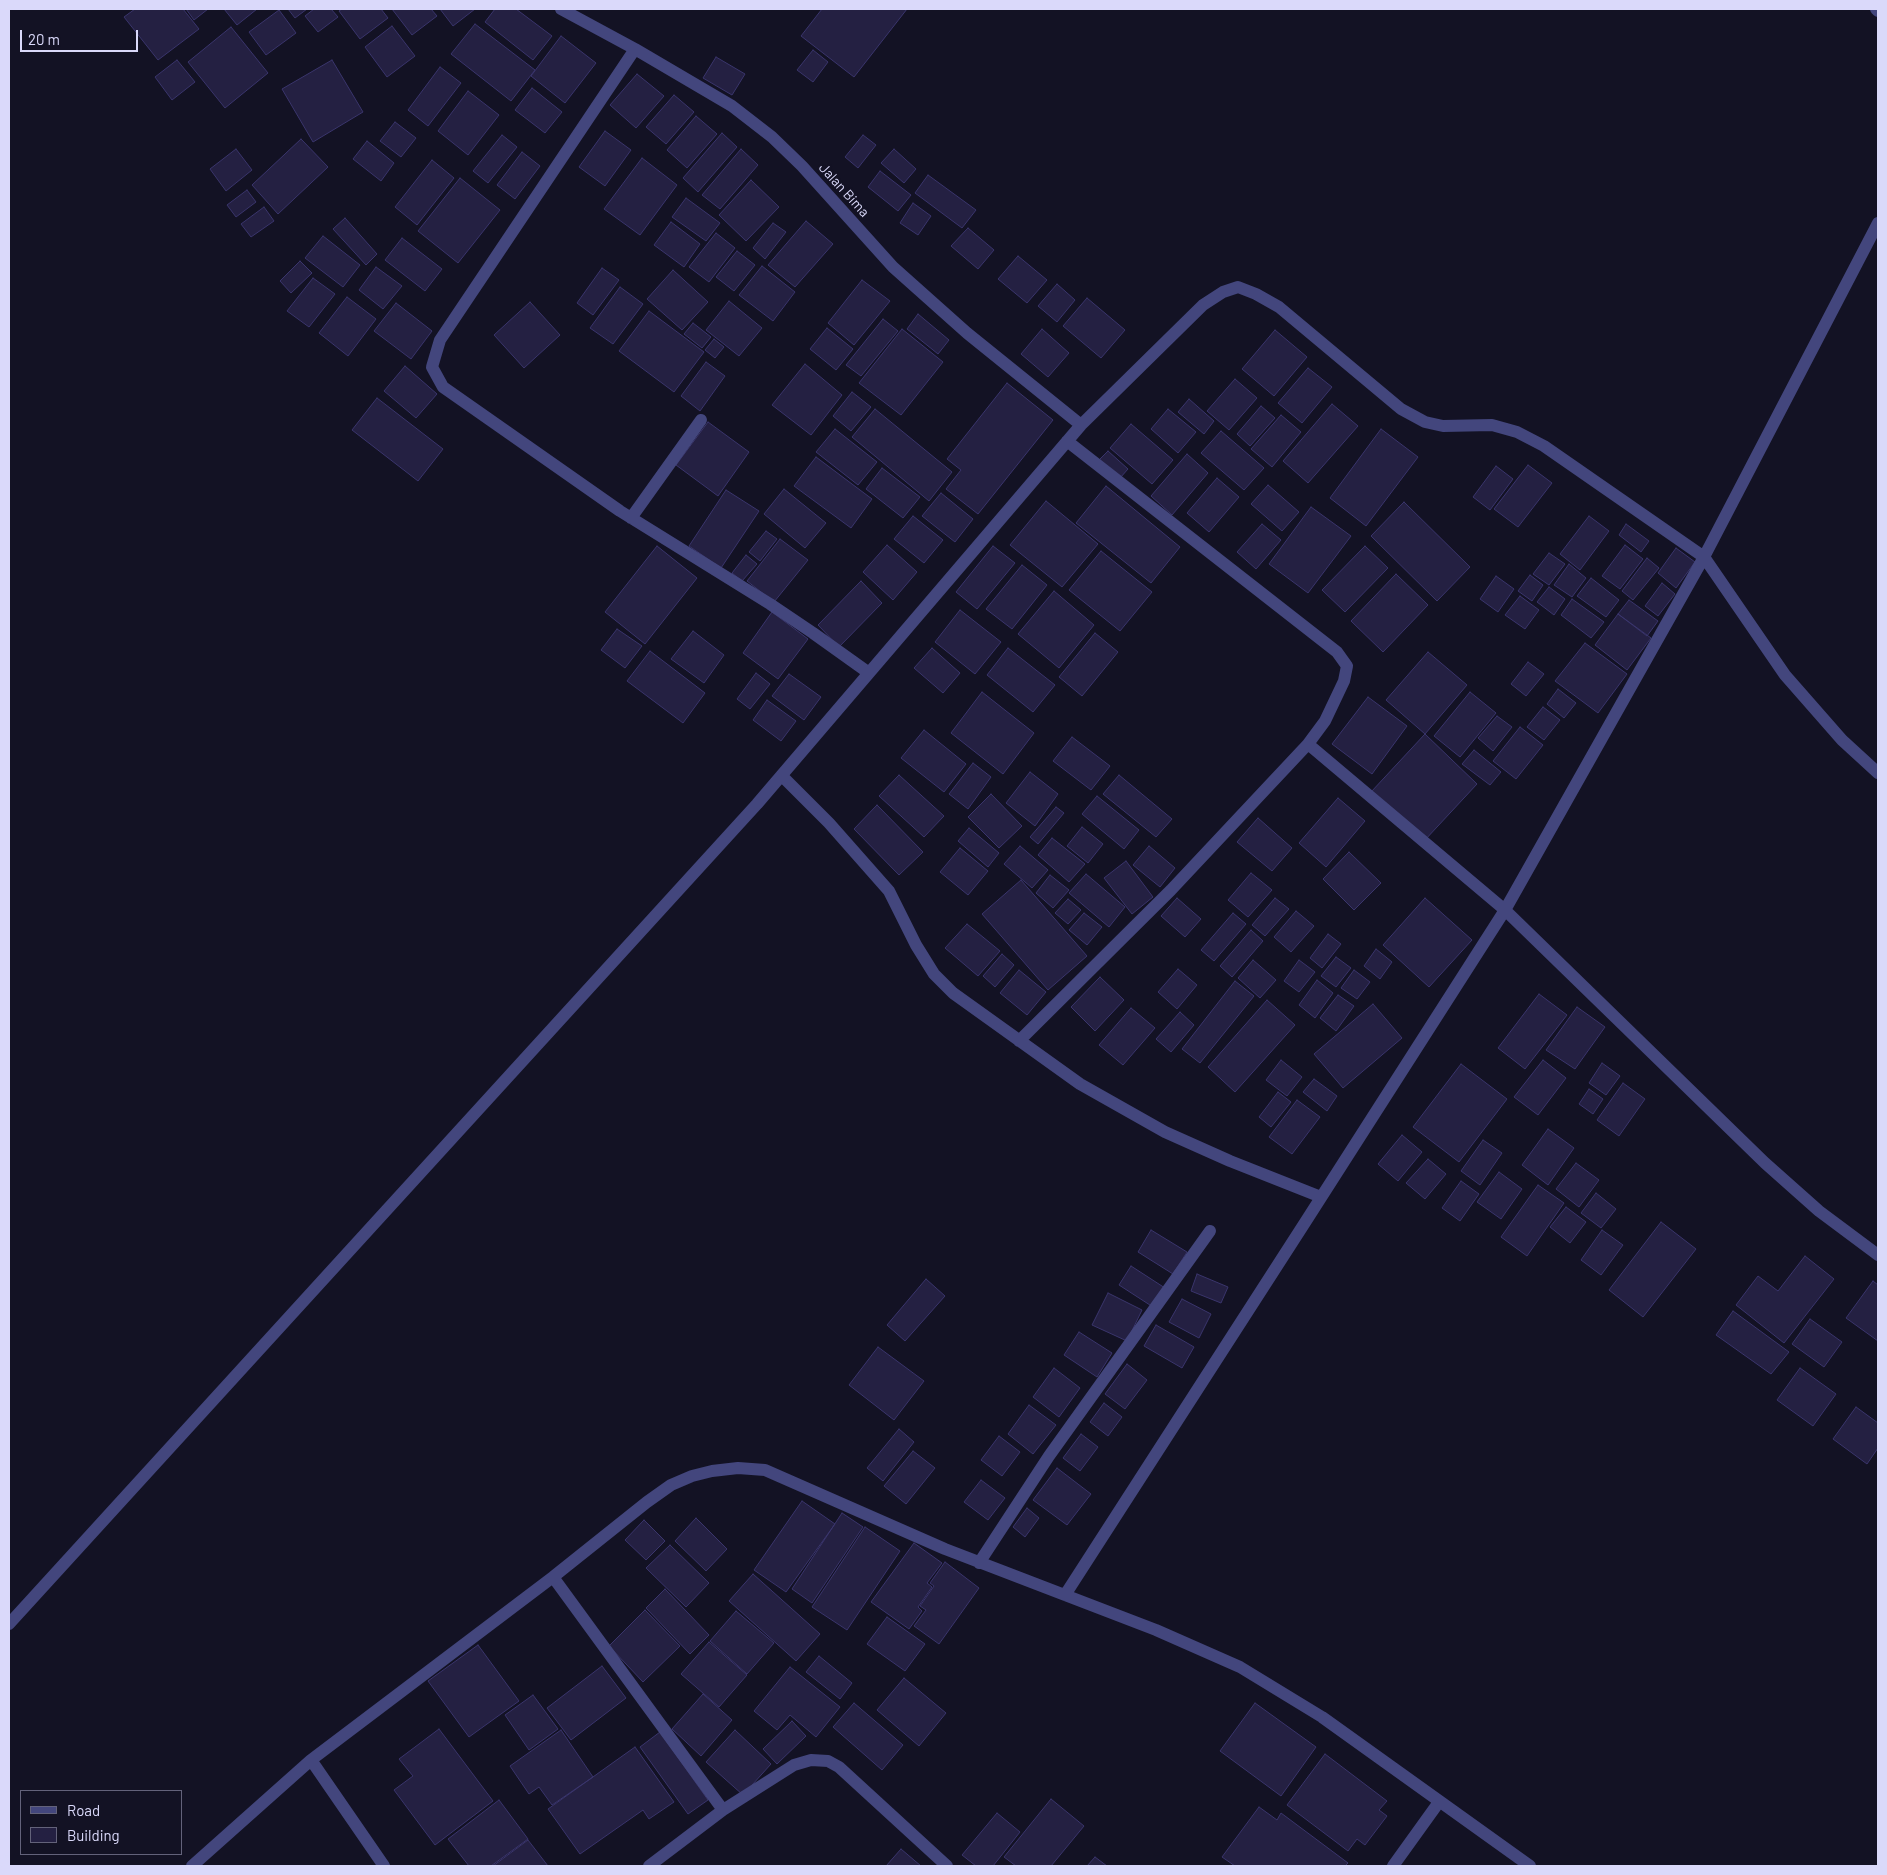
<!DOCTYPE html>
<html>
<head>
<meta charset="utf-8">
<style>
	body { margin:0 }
	#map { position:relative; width:1887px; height:1875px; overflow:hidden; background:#131224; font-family:Barlow,sans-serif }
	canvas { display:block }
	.frame { position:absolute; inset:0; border:10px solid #dad9fa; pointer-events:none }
	.legend { position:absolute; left:20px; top:1790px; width:162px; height:65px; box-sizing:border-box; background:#131224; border:1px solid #63627a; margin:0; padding:6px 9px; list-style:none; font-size:15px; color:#dad9fa }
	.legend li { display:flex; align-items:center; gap:10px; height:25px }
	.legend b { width:25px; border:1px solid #63627a }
	.scale { position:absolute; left:20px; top:30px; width:118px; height:22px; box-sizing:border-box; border:2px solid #dad9fa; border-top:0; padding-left:6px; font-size:15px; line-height:18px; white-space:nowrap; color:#dad9fa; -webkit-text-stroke:4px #131224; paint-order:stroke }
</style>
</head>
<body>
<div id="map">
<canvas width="1887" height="1875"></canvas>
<div class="frame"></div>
<ul class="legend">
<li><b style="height:6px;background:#43467d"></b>Road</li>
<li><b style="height:14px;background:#242042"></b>Building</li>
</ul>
<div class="scale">20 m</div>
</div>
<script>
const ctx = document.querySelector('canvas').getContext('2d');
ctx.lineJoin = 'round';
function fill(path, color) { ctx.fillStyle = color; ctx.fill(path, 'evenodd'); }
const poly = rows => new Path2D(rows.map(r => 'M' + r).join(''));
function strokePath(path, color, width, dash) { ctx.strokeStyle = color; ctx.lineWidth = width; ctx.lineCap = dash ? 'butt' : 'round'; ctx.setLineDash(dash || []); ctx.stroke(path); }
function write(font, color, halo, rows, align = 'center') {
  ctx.font = font + ' Barlow,sans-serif'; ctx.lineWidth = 4.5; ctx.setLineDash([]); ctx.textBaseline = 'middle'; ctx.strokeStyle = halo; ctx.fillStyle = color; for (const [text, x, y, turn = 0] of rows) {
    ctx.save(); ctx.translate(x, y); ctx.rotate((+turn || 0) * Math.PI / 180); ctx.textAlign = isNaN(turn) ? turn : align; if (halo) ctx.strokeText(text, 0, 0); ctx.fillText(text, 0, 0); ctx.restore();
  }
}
const building = poly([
	[135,9,183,9,199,29,158,60,124,17,135,9],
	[186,9,208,9,194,20,186,9],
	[224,9,257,9,237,25,224,9],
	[288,9,307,9,295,18,288,9],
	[314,9,331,9,338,17,318,32,305,16,314,9],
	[342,9,381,9,388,18,360,39,339,11,342,9],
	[392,9,431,9,437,16,412,35,392,9],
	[440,9,475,9,453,26,440,9],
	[495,9,516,9,552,36,533,60,485,22,495,9],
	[822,9,907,9,854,77,801,36,822,9],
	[279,10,296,33,266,55,249,32,279,10],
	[475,24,535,70,511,101,451,54,475,24],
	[392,26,415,56,387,77,365,47,392,26],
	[231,27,268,73,225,108,188,62,231,27],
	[561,36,596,63,565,103,531,76,561,36],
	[813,50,828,62,813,82,797,70,813,50],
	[716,57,745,74,732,95,703,78,716,57],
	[177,60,195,82,172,100,155,77,177,60],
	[332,60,363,112,313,142,282,89,332,60],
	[440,67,461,83,428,126,408,110,440,67],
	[637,74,664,96,636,128,610,105,637,74],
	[532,88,562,112,545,133,515,110,532,88],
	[468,91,499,115,468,155,438,131,468,91],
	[674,95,694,112,666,144,646,127,674,95],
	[696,116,717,134,687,168,667,150,696,116],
	[395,122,416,138,401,157,380,141,395,122],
	[605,131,631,150,605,186,579,167,605,131],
	[722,133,737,147,698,192,683,178,722,133],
	[502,135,517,147,488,183,473,171,502,135],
	[863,135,876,145,858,168,845,157,863,135],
	[301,139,328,167,278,214,252,185,301,139],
	[367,141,394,163,381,181,353,159,367,141],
	[236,149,252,170,226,191,210,169,236,149],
	[741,149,758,165,720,209,702,195,741,149],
	[894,149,916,169,904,183,881,163,894,149],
	[522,152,540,166,515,199,497,185,522,152],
	[642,158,677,185,640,235,604,209,642,158],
	[432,160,454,178,417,225,395,207,432,160],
	[880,171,911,195,898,211,868,187,880,171],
	[928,175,976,210,962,228,915,193,928,175],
	[460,178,500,210,458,263,418,231,460,178],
	[751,180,779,207,746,241,719,215,751,180],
	[247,190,256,202,236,217,227,205,247,190],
	[686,198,720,223,706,241,672,217,686,198],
	[913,203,931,216,918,235,900,223,913,203],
	[264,207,274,221,251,237,241,224,264,207],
	[345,218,377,254,366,265,333,229,345,218],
	[806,221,833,244,795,287,768,265,806,221],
	[671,222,700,244,684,267,654,245,671,222],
	[773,223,786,232,765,259,753,248,773,223],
	[968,228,994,250,978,269,951,246,968,228],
	[716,233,735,248,709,282,689,267,716,233],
	[323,236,360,265,343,287,305,258,323,236],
	[402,238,442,269,425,291,385,260,402,238],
	[737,251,755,265,734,291,716,277,737,251],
	[1018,256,1047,280,1027,303,998,279,1018,256],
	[300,261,312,273,291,293,280,281,300,261],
	[762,266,795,292,773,321,739,295,762,266],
	[376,267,402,286,383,309,359,290,376,267],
	[602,268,619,280,593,315,577,303,602,268],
	[673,270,708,302,682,330,647,299,673,270],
	[313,278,335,294,309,327,287,311,313,278],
	[862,280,890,301,854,345,828,323,862,280],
	[1057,284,1075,300,1057,322,1038,306,1057,284],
	[620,287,643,304,613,344,590,328,620,287],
	[347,297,376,319,348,356,319,333,347,297],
	[1087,298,1125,330,1101,358,1063,326,1087,298],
	[729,301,762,328,739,356,706,330,729,301],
	[530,302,560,335,524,368,494,335,530,302],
	[396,303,432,331,411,359,374,331,396,303],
	[649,311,704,352,674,392,619,351,649,311],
	[918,314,949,340,938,354,907,329,918,314],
	[883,319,898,331,861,376,846,365,883,319],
	[693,323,711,337,702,348,684,334,693,323],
	[827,328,853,349,836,370,810,349,827,328],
	[902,329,943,362,901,415,859,383,902,329],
	[1042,329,1069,353,1048,377,1021,354,1042,329],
	[1275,330,1307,357,1274,396,1242,369,1275,330],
	[714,339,724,347,715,358,705,350,714,339],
	[706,362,725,376,700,411,681,396,706,362],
	[805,364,842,395,811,435,772,405,805,364],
	[405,366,437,394,416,418,384,391,405,366],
	[1308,368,1332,387,1302,423,1278,403,1308,368],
	[1235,379,1257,398,1229,430,1207,411,1235,379],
	[1007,383,1053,420,978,514,946,489,961,470,947,459,1007,383],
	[852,392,871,407,851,431,833,416,852,392],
	[377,398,443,449,418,481,352,430,377,398],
	[1189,399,1214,421,1204,434,1178,412,1189,399],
	[1332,404,1358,426,1308,483,1283,461,1332,404],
	[1261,406,1275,418,1250,446,1237,434,1261,406],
	[875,409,952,472,929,501,852,437,875,409],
	[1168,409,1196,432,1178,453,1151,429,1168,409],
	[1281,415,1301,432,1272,467,1251,449,1281,415],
	[708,422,749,452,718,496,676,465,708,422],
	[1131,424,1173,460,1152,484,1110,448,1131,424],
	[835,429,877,462,858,485,816,452,835,429],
	[1381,429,1418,457,1366,526,1330,498,1381,429],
	[1221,431,1264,468,1244,490,1201,453,1221,431],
	[1108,451,1128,469,1120,478,1099,460,1108,451],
	[1187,454,1208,473,1172,515,1151,496,1187,454],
	[816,457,872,499,851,528,794,486,816,457],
	[1528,465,1552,483,1518,527,1494,509,1528,465],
	[1496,466,1513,479,1490,510,1473,497,1496,466],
	[882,468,920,497,903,518,866,489,882,468],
	[1217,478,1239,497,1209,532,1187,513,1217,478],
	[1268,485,1299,512,1282,531,1251,504,1268,485],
	[1106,486,1180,547,1151,583,1076,523,1106,486],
	[784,489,826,523,805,548,764,514,784,489],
	[726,490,759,511,721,568,689,546,726,490],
	[941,493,973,519,955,542,922,516,941,493],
	[1046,501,1098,544,1062,587,1010,545,1046,501],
	[1404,502,1470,567,1437,601,1371,536,1404,502],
	[1311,507,1351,536,1308,593,1269,564,1311,507],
	[913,516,943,540,924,563,894,539,913,516],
	[1589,516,1609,531,1580,570,1560,554,1589,516],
	[1262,524,1281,540,1256,569,1237,552,1262,524],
	[1626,524,1649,541,1641,552,1619,535,1626,524],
	[766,531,777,539,760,561,749,552,766,531],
	[780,539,808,560,774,602,747,581,780,539],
	[887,545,917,572,893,600,863,572,887,545],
	[1625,545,1643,559,1620,589,1602,576,1625,545],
	[657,546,697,578,645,644,605,612,657,546],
	[993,546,1015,563,977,609,956,592,993,546],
	[1365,546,1388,568,1345,612,1322,590,1365,546],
	[1676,548,1695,562,1676,588,1658,573,1676,548],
	[1101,551,1152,592,1120,631,1069,590,1101,551],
	[1549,553,1565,564,1549,585,1533,574,1549,553],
	[746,555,757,564,742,581,732,573,746,555],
	[1647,558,1659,568,1633,600,1622,591,1647,558],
	[1569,564,1586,578,1572,597,1554,585,1569,564],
	[1022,565,1047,585,1012,629,986,609,1022,565],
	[1396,574,1428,605,1383,652,1351,621,1396,574],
	[1530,575,1543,585,1532,601,1518,591,1530,575],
	[1496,576,1514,589,1498,612,1480,599,1496,576],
	[1591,578,1619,600,1606,617,1577,596,1591,578],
	[861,581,882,603,839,647,818,625,861,581],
	[1662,583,1675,594,1658,616,1645,606,1662,583],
	[1549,587,1565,599,1554,615,1537,602,1549,587],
	[1054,591,1094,625,1059,668,1018,634,1054,591],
	[1520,596,1539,610,1525,629,1505,615,1520,596],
	[1572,599,1604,622,1591,638,1561,615,1572,599],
	[1629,600,1658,621,1647,636,1618,614,1629,600],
	[960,610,1001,642,975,674,935,642,960,610],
	[772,612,808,639,778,679,743,653,772,612],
	[1618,614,1651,638,1627,670,1595,645,1618,614],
	[617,629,642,646,625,668,601,650,617,629],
	[693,631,724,655,704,683,671,659,693,631],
	[1095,633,1118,652,1082,696,1059,677,1095,633],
	[1585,643,1627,674,1598,713,1555,681,1585,643],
	[932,648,960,673,943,693,914,668,932,648],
	[1008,648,1055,685,1033,712,987,675,1008,648],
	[650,651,705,693,683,723,627,681,650,651],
	[1428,652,1467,685,1425,734,1386,700,1428,652],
	[1528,662,1544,674,1526,696,1511,684,1528,662],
	[756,673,770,684,750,709,737,699,756,673],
	[789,674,821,697,804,720,772,696,789,674],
	[1558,689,1576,703,1564,718,1547,704,1558,689],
	[982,692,1034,733,1003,774,951,733,982,692],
	[1470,692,1496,713,1460,757,1434,736,1470,692],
	[1368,697,1407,726,1372,774,1332,744,1368,697],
	[767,700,796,721,781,741,753,720,767,700],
	[1543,707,1560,720,1544,740,1527,727,1543,707],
	[1497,716,1512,727,1493,751,1478,738,1497,716],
	[1520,727,1543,745,1516,779,1493,761,1520,727],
	[924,730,966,764,944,792,901,758,924,730],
	[1425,734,1477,784,1424,841,1371,792,1425,734],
	[1072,737,1110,766,1091,790,1053,761,1072,737],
	[1474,750,1501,772,1490,785,1462,764,1474,750],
	[973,763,991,777,968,809,949,794,973,763],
	[1030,772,1058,794,1035,826,1006,803,1030,772],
	[899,775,944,816,924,837,879,796,899,775],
	[1119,775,1172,819,1156,837,1103,794,1119,775],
	[991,794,1022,826,999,848,968,817,991,794],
	[1097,796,1139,830,1124,849,1082,814,1097,796],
	[1338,798,1365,821,1326,867,1299,843,1338,798],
	[877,805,923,852,899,875,854,829,877,805],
	[1056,807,1064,813,1038,844,1030,837,1056,807],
	[1258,818,1292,848,1272,871,1237,842,1258,818],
	[1082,827,1103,844,1088,863,1067,846,1082,827],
	[969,828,999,853,988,867,958,841,969,828],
	[1052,838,1085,864,1069,882,1038,855,1052,838],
	[1020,846,1048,870,1032,888,1004,864,1020,846],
	[1149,846,1175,868,1160,887,1133,865,1149,846],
	[960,848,988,871,968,895,940,872,960,848],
	[1349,852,1381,883,1354,910,1323,879,1349,852],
	[1126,861,1153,897,1132,914,1104,878,1126,861],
	[1251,873,1272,890,1248,917,1228,900,1251,873],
	[1086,874,1125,907,1109,927,1069,893,1086,874],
	[1050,875,1069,890,1053,908,1036,893,1050,875],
	[1021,880,1087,956,1048,990,982,914,1021,880],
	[1177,898,1201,919,1185,937,1161,916,1177,898],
	[1275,898,1289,909,1265,936,1252,925,1275,898],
	[1425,898,1472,940,1429,987,1383,945,1425,898],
	[1068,899,1081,910,1068,924,1055,913,1068,899],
	[1296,911,1314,926,1291,952,1274,937,1296,911],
	[1084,913,1102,927,1087,945,1069,930,1084,913],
	[1233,913,1246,924,1214,961,1201,950,1233,913],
	[967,924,1000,951,978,976,945,948,967,924],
	[1251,930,1263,941,1232,977,1220,966,1251,930],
	[1328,934,1341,944,1322,968,1310,958,1328,934],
	[1376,949,1392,962,1380,979,1364,966,1376,949],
	[1002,954,1014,965,995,987,983,976,1002,954],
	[1336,957,1351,968,1336,987,1321,976,1336,957],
	[1253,960,1276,980,1260,998,1238,978,1253,960],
	[1299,960,1315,972,1299,992,1284,981,1299,960],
	[1178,969,1197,985,1177,1009,1158,992,1178,969],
	[1019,970,1046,992,1027,1015,1000,993,1019,970],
	[1354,970,1370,982,1357,999,1341,988,1354,970],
	[1100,977,1124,1000,1095,1031,1071,1007,1100,977],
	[1317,980,1333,993,1315,1018,1299,1005,1317,980],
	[1235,981,1254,996,1200,1063,1182,1049,1235,981],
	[1539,994,1567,1015,1525,1069,1498,1048,1539,994],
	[1338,995,1354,1006,1336,1031,1320,1018,1338,995],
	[1267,1000,1295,1025,1235,1092,1208,1067,1267,1000],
	[1373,1004,1402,1038,1343,1088,1314,1054,1373,1004],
	[1577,1007,1605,1027,1575,1069,1546,1050,1577,1007],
	[1131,1008,1155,1028,1123,1065,1099,1045,1131,1008],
	[1180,1012,1194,1025,1171,1052,1156,1039,1180,1012],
	[1281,1060,1302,1077,1287,1096,1266,1080,1281,1060],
	[1543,1060,1566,1078,1538,1115,1514,1097,1543,1060],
	[1602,1063,1620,1076,1606,1095,1589,1083,1602,1063],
	[1461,1064,1507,1099,1459,1162,1413,1127,1461,1064],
	[1314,1079,1337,1096,1327,1111,1303,1092,1314,1079],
	[1623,1083,1645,1099,1619,1136,1597,1120,1623,1083],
	[1589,1089,1603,1099,1593,1114,1579,1104,1589,1089],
	[1278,1092,1291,1102,1271,1127,1259,1117,1278,1092],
	[1297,1100,1320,1117,1292,1154,1269,1137,1297,1100],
	[1548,1129,1574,1148,1548,1185,1522,1165,1548,1129],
	[1402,1135,1422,1152,1398,1181,1378,1164,1402,1135],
	[1483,1140,1502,1153,1480,1185,1461,1171,1483,1140],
	[1428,1159,1446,1174,1425,1199,1406,1183,1428,1159],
	[1576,1163,1599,1180,1579,1207,1556,1189,1576,1163],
	[1499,1172,1522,1189,1501,1219,1477,1202,1499,1172],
	[1461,1181,1479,1194,1460,1221,1442,1208,1461,1181],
	[1538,1185,1564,1203,1527,1256,1501,1237,1538,1185],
	[1596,1193,1616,1209,1601,1228,1581,1213,1596,1193],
	[1566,1207,1586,1222,1570,1243,1550,1227,1566,1207],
	[1661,1222,1696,1249,1643,1317,1609,1290,1661,1222],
	[1151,1230,1187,1252,1173,1274,1138,1252,1151,1230],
	[1602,1230,1623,1245,1601,1275,1581,1260,1602,1230],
	[1805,1256,1834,1279,1784,1343,1736,1305,1758,1276,1778,1291,1805,1256],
	[1131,1266,1165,1288,1153,1307,1119,1285,1131,1266],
	[1197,1274,1228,1287,1221,1303,1191,1291,1197,1274],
	[926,1279,945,1296,905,1341,887,1325,926,1279],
	[1873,1281,1878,1285,1878,1341,1846,1318,1873,1281],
	[1108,1293,1142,1310,1127,1341,1092,1325,1108,1293],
	[1182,1299,1211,1314,1199,1338,1169,1322,1182,1299],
	[1733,1311,1789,1352,1771,1374,1716,1335,1733,1311],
	[1810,1319,1842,1342,1824,1367,1792,1344,1810,1319],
	[1156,1325,1194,1347,1182,1368,1144,1346,1156,1325],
	[1079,1332,1112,1353,1097,1377,1064,1355,1079,1332],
	[878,1347,924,1381,894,1420,849,1385,878,1347],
	[1127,1364,1147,1380,1125,1409,1105,1394,1127,1364],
	[1054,1368,1080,1388,1059,1417,1033,1397,1054,1368],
	[1800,1368,1836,1394,1813,1426,1777,1400,1800,1368],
	[1104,1403,1122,1417,1108,1436,1090,1422,1104,1403],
	[1029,1405,1056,1425,1033,1454,1008,1434,1029,1405],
	[1856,1407,1878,1423,1878,1448,1867,1464,1833,1439,1856,1407],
	[899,1429,914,1442,883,1481,867,1468,899,1429],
	[1081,1434,1098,1447,1080,1471,1063,1458,1081,1434],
	[999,1436,1020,1452,1002,1476,981,1460,999,1436],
	[913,1451,935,1468,906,1504,884,1486,913,1451],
	[1057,1468,1091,1494,1067,1525,1033,1500,1057,1468],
	[981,1480,1005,1498,988,1520,964,1502,981,1480],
	[802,1501,835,1524,786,1592,754,1570,802,1501],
	[1027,1508,1039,1518,1025,1537,1013,1527,1027,1508],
	[842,1513,863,1527,812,1603,792,1589,842,1513],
	[696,1518,727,1549,706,1571,675,1541,696,1518],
	[644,1520,665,1541,646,1560,625,1540,644,1520],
	[865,1527,900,1551,847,1630,812,1607,865,1527],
	[914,1543,942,1563,927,1583,932,1587,918,1607,922,1611,909,1629,871,1602,914,1543],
	[670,1545,709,1583,686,1607,646,1568,670,1545],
	[945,1562,979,1588,939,1644,914,1626,926,1610,920,1606,934,1586,930,1583,945,1562],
	[753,1574,820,1634,796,1661,729,1601,753,1574],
	[665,1589,709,1635,690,1654,646,1608,665,1589],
	[645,1610,680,1646,643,1682,609,1646,645,1610],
	[736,1611,774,1643,747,1674,710,1641,736,1611],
	[887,1617,925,1644,905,1671,867,1644,887,1617],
	[709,1642,747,1675,719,1707,681,1674,709,1642],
	[478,1645,519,1701,469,1737,428,1681,478,1645],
	[819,1656,852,1683,840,1699,806,1672,819,1656],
	[602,1666,626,1698,571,1740,547,1708,602,1666],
	[790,1667,840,1707,816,1737,790,1715,777,1730,754,1711,790,1667],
	[904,1678,946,1713,919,1746,877,1710,904,1678],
	[703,1694,732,1720,701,1756,672,1729,703,1694],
	[533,1695,558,1729,529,1750,505,1715,533,1695],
	[854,1703,903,1745,882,1770,833,1727,854,1703],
	[1255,1703,1316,1747,1281,1796,1220,1751,1255,1703],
	[792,1721,806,1736,777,1764,763,1749,792,1721],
	[439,1729,493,1801,435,1845,394,1790,413,1776,399,1759,439,1729],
	[561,1730,593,1777,552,1805,539,1787,529,1794,510,1766,561,1730],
	[735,1730,771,1764,743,1795,706,1762,735,1730],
	[660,1732,708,1800,688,1814,640,1747,660,1732],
	[635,1747,674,1802,649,1819,643,1810,580,1854,548,1809,635,1747],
	[1325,1754,1387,1801,1379,1810,1387,1816,1365,1845,1357,1839,1348,1851,1287,1805,1325,1754],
	[1051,1799,1084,1826,1051,1866,1016,1866,1004,1857,1051,1799],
	[499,1800,528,1839,491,1866,469,1866,448,1839,499,1800],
	[1259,1807,1277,1820,1281,1813,1348,1863,1345,1866,1235,1866,1222,1857,1259,1807],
	[997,1813,1020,1832,993,1866,976,1866,962,1855,997,1813],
	[528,1840,548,1866,493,1866,528,1840],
	[901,1849,921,1866,886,1866,901,1849],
	[1095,1857,1107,1866,1087,1866,1095,1857]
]);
fill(building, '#242042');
strokePath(building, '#3a356c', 1);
strokePath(poly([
	[561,9,635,49,732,106,772,137,802,166,893,267,967,333,1081,425],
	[1876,9,1878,11],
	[635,49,440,340,432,367,443,387,620,511,770,604,813,633,869,673],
	[1067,441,1337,652,1347,666,1344,681,1325,721,1308,744,1505,910,1765,1163,1819,1211,1878,1255],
	[631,518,701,420],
	[782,776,829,823,889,891,916,945,934,974,953,993,1080,1084,1165,1132,1230,1161,1321,1197],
	[1019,1041,1171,890,1308,744],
	[979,1563,1049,1456,1210,1231],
	[553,1577,723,1810],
	[1065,1595,1306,1221,1505,910,1704,557,1878,223],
	[9,1624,757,804,1081,425,1203,305,1223,292,1238,287,1256,294,1279,307,1401,409,1425,422,1443,426,1492,425,1517,432,1544,446,1704,557,1785,675,1842,740,1878,773],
	[311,1760,384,1866],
	[192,1866,311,1760,553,1577,647,1502,671,1485,692,1476,712,1471,738,1468,765,1470,945,1549,1156,1630,1240,1667,1322,1717,1530,1866],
	[649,1866,723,1810,794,1765,811,1760,828,1761,839,1767,947,1866],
	[1393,1866,1439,1802]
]), '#43467d', 12);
write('14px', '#dad9fa', '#131224', [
	["Jalan Bima",844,190,48]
]);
</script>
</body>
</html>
